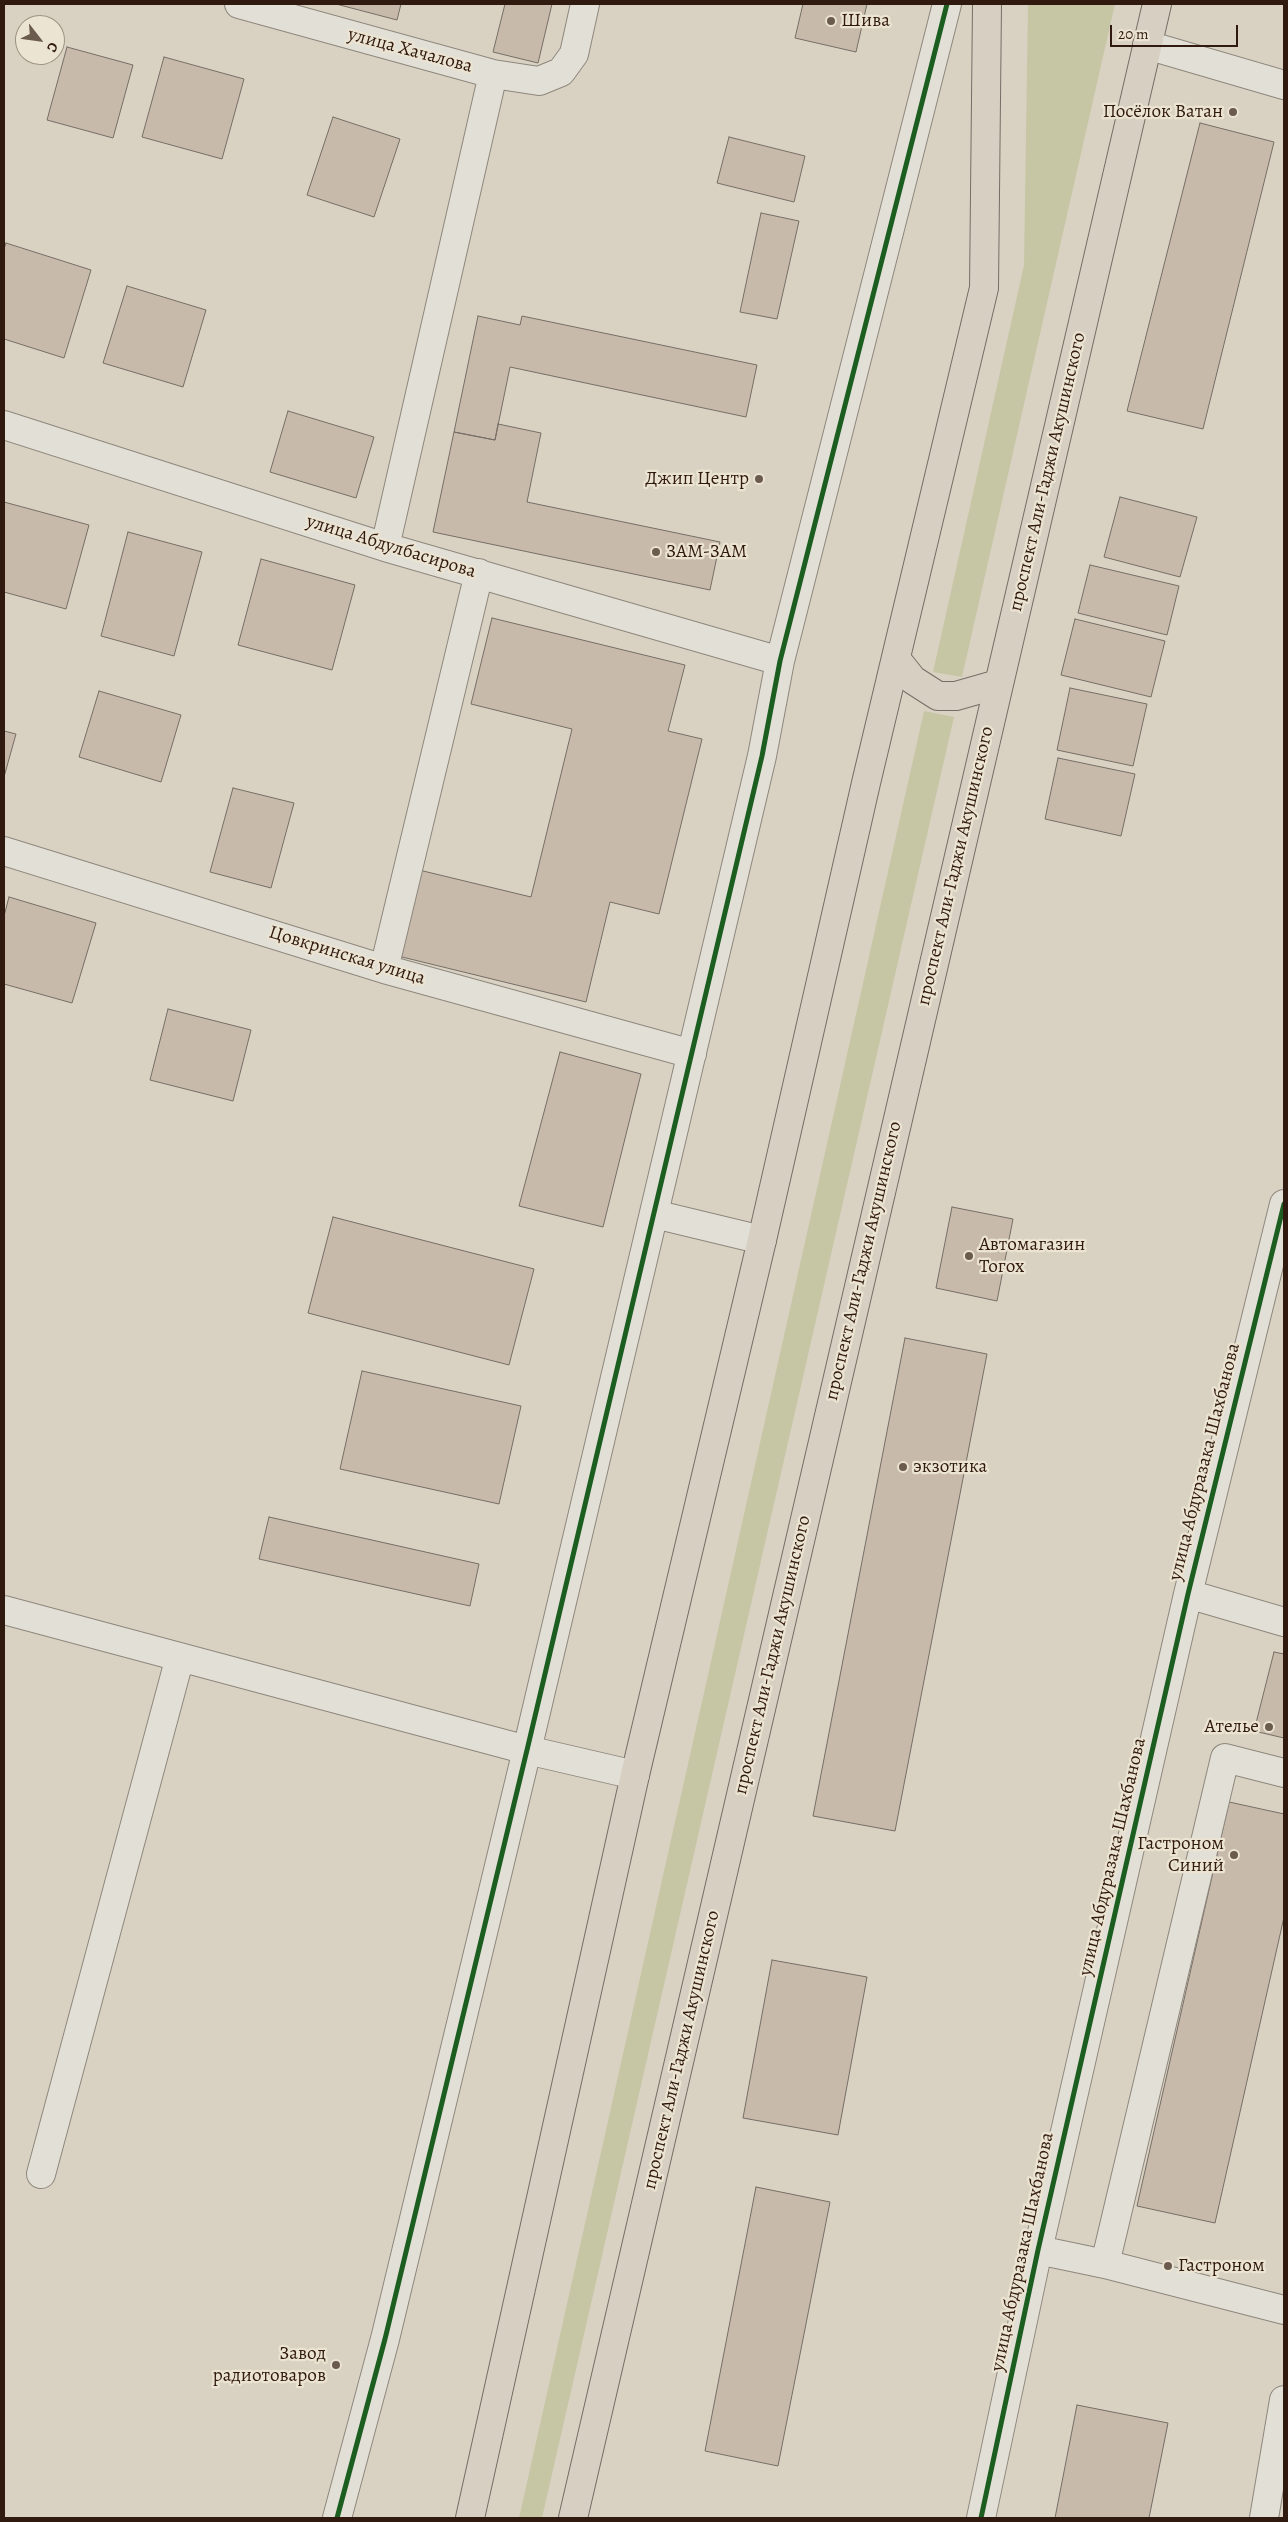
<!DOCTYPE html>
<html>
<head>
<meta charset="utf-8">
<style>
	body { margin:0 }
	#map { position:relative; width:1288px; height:2522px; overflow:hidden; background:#d9d2c2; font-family:Alegreya,serif }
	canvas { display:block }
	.frame { position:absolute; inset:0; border:5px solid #30190f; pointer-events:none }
	.north { position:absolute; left:15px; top:15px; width:50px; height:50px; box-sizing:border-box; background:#ece4d2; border:1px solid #a19384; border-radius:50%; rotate:120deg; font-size:14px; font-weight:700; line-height:20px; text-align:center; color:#30190f }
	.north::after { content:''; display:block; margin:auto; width:18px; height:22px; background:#6b5a4e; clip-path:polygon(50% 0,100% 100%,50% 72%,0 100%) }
	.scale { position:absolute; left:1110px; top:25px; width:128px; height:22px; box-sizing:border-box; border:2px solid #30190f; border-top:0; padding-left:6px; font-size:15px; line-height:18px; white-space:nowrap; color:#30190f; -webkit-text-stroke:4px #ece4d2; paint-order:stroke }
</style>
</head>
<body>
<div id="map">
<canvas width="1288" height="2522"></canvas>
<div class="frame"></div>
<div class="north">С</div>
<div class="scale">20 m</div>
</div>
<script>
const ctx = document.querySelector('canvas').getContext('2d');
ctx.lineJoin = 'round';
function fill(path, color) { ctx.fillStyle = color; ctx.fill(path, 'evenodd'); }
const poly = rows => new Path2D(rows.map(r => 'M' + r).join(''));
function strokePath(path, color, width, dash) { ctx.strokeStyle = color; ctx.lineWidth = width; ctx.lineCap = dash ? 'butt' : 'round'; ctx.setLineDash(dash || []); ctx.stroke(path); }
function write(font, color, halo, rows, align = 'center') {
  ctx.font = font + ' Alegreya,serif'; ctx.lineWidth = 4.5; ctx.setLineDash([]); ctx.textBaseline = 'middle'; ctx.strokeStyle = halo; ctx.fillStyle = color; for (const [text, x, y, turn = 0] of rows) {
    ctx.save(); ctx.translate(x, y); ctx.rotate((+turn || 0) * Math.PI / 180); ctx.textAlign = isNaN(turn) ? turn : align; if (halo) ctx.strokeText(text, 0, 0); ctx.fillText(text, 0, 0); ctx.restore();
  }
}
fill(poly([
	[1028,4,1115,4,962,677,933,672,1024,265],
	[924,711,954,717,542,2518,519,2518]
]), '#c6c6a5');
const building = poly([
	[336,4,401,4,397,20,336,4],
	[505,4,552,4,538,63,493,52,505,4],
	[803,4,867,4,856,52,795,38,803,4],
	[67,47,133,65,113,138,47,120,67,47],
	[164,57,244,79,222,159,142,137,164,57],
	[333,117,400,139,374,217,307,195,333,117],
	[1200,123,1274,142,1203,429,1127,411,1200,123],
	[729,137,805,156,794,202,717,183,729,137],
	[761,213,799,221,777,319,740,312,761,213],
	[6,243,91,270,64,358,4,339,4,249,6,243],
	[127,286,206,310,183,387,103,363,127,286],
	[478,316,520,325,522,316,757,365,746,417,510,367,495,440,454,432,478,316],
	[288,411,374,437,356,498,270,472,288,411],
	[498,424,541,433,527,502,720,542,710,590,433,532,454,432,495,440,498,424],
	[1120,497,1197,517,1180,577,1104,557,1120,497],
	[4,502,89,525,66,609,4,592,4,502],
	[128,532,202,552,174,656,101,636,128,532],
	[261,559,355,585,332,670,238,645,261,559],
	[1090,565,1179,586,1167,635,1078,613,1090,565],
	[492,618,685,665,668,731,702,739,659,914,610,902,586,1002,398,956,419,870,531,897,572,729,471,704,492,618],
	[1075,619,1165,641,1151,697,1061,675,1075,619],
	[1070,688,1147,704,1133,766,1057,750,1070,688],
	[99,691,181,715,161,782,79,757,99,691],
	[4,731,16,734,4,777,4,731],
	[1058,758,1135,774,1121,836,1045,819,1058,758],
	[233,788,294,803,271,888,210,872,233,788],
	[9,897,96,923,72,1003,4,984,4,916,9,897],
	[168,1009,251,1030,233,1101,150,1080,168,1009],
	[560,1052,641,1074,603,1227,519,1206,560,1052],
	[952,1207,1013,1219,997,1301,936,1288,952,1207],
	[333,1217,534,1269,509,1365,308,1313,333,1217],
	[905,1338,987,1354,895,1831,813,1816,905,1338],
	[362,1371,521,1406,499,1504,340,1469,362,1371],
	[269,1517,479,1564,470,1606,259,1559,269,1517],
	[1274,1652,1284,1654,1284,1738,1254,1731,1274,1652],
	[1229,1802,1284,1814,1284,1917,1215,2223,1137,2206,1229,1802],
	[772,1960,867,1977,838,2135,743,2118,772,1960],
	[756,2187,830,2202,778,2466,705,2451,756,2187],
	[1077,2405,1168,2423,1149,2518,1055,2518,1077,2405]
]);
fill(building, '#c8baab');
strokePath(building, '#766e66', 1);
const minor = poly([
	[239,4,493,74,539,81,561,72,574,54,585,4],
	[1147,45,1284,85],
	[4,425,385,547,780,661],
	[385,547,493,74],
	[4,851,384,969,692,1054],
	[384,969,479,573],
	[654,1214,762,1240],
	[1188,1594,1284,1622],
	[4,1610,527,1750,635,1775],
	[1284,1773,1225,1758,1105,2264,1284,2310],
	[41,2174,180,1657],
	[1038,2250,1105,2264],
	[337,2518,385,2339,527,1750,762,756,780,661,947,4],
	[981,2518,1038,2250,1188,1594,1284,1204],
	[1264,2518,1284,2400]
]);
const highway = poly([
	[897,660,913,680,938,696,956,696,998,684],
	[470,2518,635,1775,762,1240,866,783,984,288,987,4],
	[573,2518,1157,4]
]);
strokePath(minor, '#8e877d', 30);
strokePath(highway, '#766e66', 30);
strokePath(minor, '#e2dfd6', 28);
strokePath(highway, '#d6cfc2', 28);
strokePath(poly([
	[337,2518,385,2339,527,1750,762,756,780,661,947,4],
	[981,2518,1038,2250,1188,1594,1284,1204]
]), '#1b5e20', 5);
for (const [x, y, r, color] of [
	[831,21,5,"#6b5a4e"],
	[1233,112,5,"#6b5a4e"],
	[759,479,5,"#6b5a4e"],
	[656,552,5,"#6b5a4e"],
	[969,1256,5,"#6b5a4e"],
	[903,1467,5,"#6b5a4e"],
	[1269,1727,5,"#6b5a4e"],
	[1234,1855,5,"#6b5a4e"],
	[1168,2266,5,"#6b5a4e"],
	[336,2365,5,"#6b5a4e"]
]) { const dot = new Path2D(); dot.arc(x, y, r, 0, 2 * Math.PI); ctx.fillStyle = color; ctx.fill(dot); strokePath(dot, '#ece4d2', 2); }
write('19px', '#30190f', '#ece4d2', [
	["Шива",841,21],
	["Посёлок Ватан",1223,112,"right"],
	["Джип Центр",749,479,"right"],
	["ЗАМ-ЗАМ",666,552],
	["Автомагазин",979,1245],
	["Тогох",979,1267],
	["экзотика",913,1467],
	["Ателье",1259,1727,"right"],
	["Гастроном",1224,1844,"right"],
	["Синий",1224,1866,"right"],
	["Гастроном",1178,2266],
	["Завод",326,2354,"right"],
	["радиотоваров",326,2376,"right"]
], 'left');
write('19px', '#30190f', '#ece4d2', [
	["улица Хачалова",410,51,15],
	["проспект Али-Гаджи Акушинского",1048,472,-77],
	["улица Абдулбасирова",391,547,17],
	["проспект Али-Гаджи Акушинского",956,866,-77],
	["Цовкринская улица",347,956,17],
	["проспект Али-Гаджи Акушинского",864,1261,-77],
	["улица Абдуразака Шахбанова",1205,1462,-76],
	["проспект Али-Гаджи Акушинского",773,1655,-77],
	["улица Абдуразака Шахбанова",1113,1857,-77],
	["проспект Али-Гаджи Акушинского",682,2050,-77],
	["улица Абдуразака Шахбанова",1023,2252,-78]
]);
</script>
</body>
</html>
